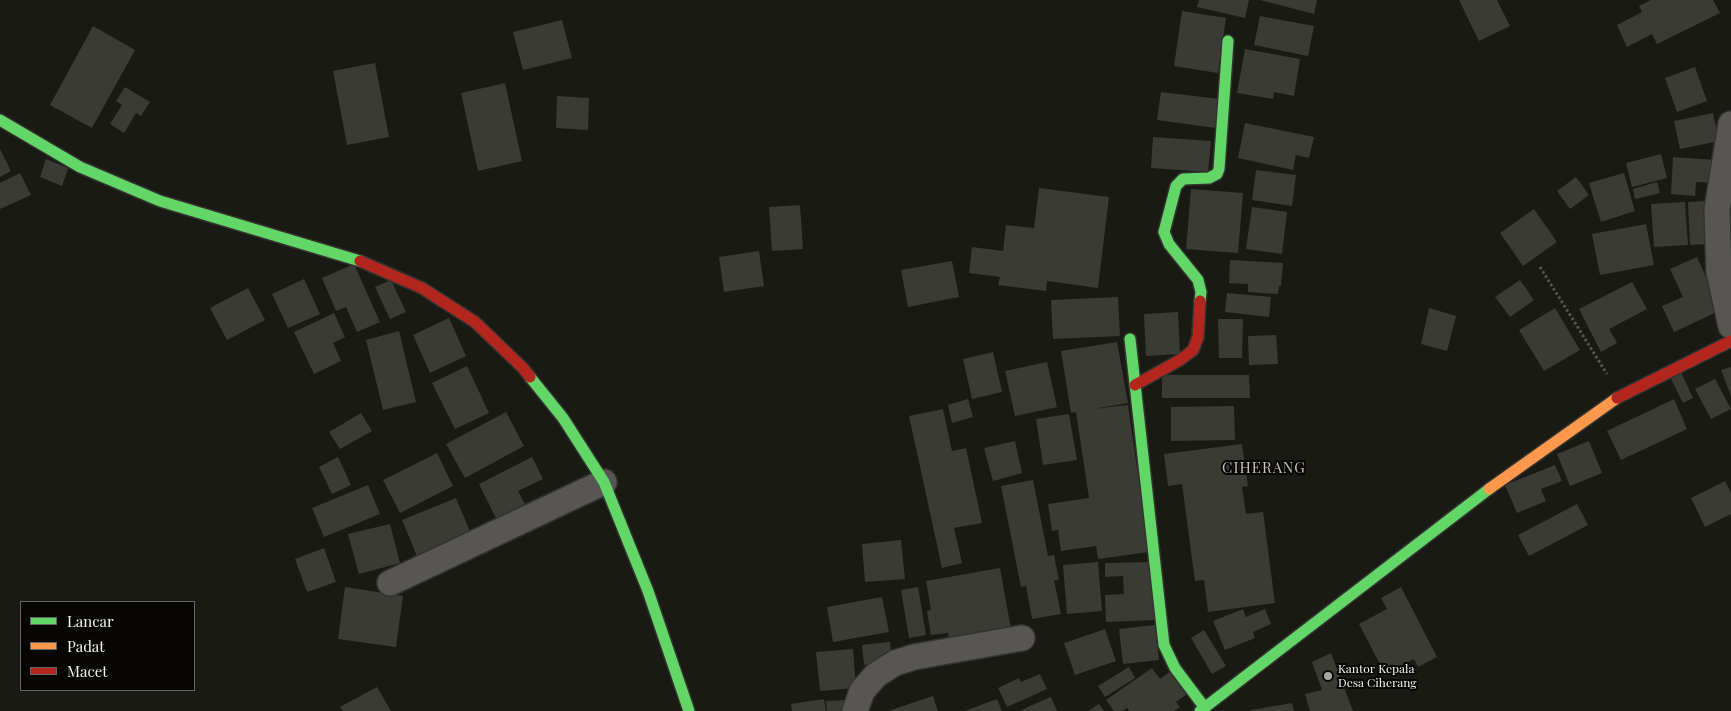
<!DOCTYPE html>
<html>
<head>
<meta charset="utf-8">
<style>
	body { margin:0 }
	#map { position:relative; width:1731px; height:711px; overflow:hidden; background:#1a1a15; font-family:"Playfair Display",serif }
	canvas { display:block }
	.legend { position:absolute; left:20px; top:601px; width:175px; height:90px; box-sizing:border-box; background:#070604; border:1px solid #666662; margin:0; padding:6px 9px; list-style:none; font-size:15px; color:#f5f5ee }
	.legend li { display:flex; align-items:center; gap:10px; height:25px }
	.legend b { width:25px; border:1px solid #666662 }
</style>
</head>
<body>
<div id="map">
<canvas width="1731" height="711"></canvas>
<ul class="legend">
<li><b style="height:6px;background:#63d668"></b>Lancar</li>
<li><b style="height:6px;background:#ff974d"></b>Padat</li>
<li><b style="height:6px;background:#b3261e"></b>Macet</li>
</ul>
</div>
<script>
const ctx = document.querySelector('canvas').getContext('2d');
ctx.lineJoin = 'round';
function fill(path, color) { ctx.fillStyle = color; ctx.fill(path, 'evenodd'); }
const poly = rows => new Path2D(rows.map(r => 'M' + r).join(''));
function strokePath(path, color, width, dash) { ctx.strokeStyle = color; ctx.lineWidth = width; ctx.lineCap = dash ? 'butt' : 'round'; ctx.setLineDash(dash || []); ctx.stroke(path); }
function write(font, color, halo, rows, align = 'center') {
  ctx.font = font + ' "Playfair Display",serif'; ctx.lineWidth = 4; ctx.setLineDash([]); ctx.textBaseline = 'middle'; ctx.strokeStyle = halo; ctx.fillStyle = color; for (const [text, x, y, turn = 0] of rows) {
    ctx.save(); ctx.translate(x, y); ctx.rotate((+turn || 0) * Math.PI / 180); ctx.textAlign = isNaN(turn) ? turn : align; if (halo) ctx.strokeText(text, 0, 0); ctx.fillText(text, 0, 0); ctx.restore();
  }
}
fill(poly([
	[1199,0,1249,0,1245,18,1197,7],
	[1260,0,1317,0,1314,14],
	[1459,0,1497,0,1510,26,1479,41],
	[1651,0,1713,0,1720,13,1657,44,1652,34,1627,47,1617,25,1642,12,1639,6],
	[1182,11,1226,18,1218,73,1174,66],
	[1260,16,1314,26,1308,56,1254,45],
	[562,20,572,58,523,70,513,32],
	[93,26,135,50,92,128,50,105],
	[1245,49,1300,59,1294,96,1274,92,1273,99,1237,93],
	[375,63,389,137,347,145,333,71],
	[1695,67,1707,101,1677,112,1665,78],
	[505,83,522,161,478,171,461,93],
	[125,87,150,102,141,116,136,113,124,133,110,124,122,105,116,101],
	[1161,92,1220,99,1216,128,1157,120],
	[557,96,589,98,588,130,556,128],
	[1713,113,1719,141,1680,149,1674,121],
	[1245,123,1314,137,1309,158,1296,155,1293,170,1238,158],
	[1153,137,1211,141,1208,172,1151,168],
	[0,149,11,171,0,177],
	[1661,154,1667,178,1632,187,1626,163],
	[1673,157,1716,160,1715,183,1696,182,1695,196,1671,194],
	[46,159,68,168,62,186,40,177],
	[1256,170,1296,175,1292,206,1252,200],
	[20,173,31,195,0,209,0,183],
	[1624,173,1635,211,1601,222,1589,183],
	[1576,177,1589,195,1570,209,1557,191],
	[1657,182,1660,193,1635,199,1633,189],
	[1039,188,1109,197,1098,288,1047,281,1046,291,998,285,1000,277,969,273,972,247,1003,251,1006,225,1034,228],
	[1191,189,1243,193,1238,253,1186,249],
	[1706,201,1709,244,1690,245,1688,202],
	[1685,202,1688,245,1654,247,1651,204],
	[800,205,803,249,772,251,769,207],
	[1252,207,1287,212,1282,254,1246,249],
	[1534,209,1557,242,1523,266,1500,233],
	[1646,224,1654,265,1600,275,1592,234],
	[759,251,764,286,724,292,719,257],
	[1697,257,1721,310,1674,332,1662,306,1683,297,1670,269],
	[1230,260,1283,263,1281,286,1279,286,1278,294,1248,292,1248,284,1229,283],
	[952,261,959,297,908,307,901,270],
	[354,264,380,322,357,332,346,307,336,311,322,278],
	[304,279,320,314,288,328,272,294],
	[391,280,406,312,390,319,375,287],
	[1520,280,1534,300,1510,317,1495,297],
	[1632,282,1647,309,1609,329,1617,343,1601,352,1579,309],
	[248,288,265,320,227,340,210,308],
	[1227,293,1271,297,1269,317,1225,312],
	[1118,297,1120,336,1053,339,1051,300],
	[1429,308,1456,316,1447,351,1421,344],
	[1555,308,1580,350,1544,371,1519,330],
	[1178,312,1180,354,1146,356,1144,314],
	[334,313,345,337,333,343,341,361,314,374,294,332],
	[449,318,466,356,430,373,413,335],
	[1218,319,1243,319,1242,358,1219,358],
	[399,331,416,402,383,410,366,340],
	[1276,335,1278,364,1249,365,1248,336],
	[1117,342,1128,403,1093,409,1128,405,1149,552,1098,559,1096,546,1061,551,1058,530,1052,531,1048,504,1089,498,1076,412,1071,413,1061,351],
	[993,352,1002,392,972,399,963,359],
	[1047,362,1057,407,1015,416,1005,371],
	[467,366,489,413,455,429,432,383],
	[1731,367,1731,396,1721,370],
	[1681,372,1693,398,1683,403,1670,377],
	[1162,375,1249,375,1250,398,1162,398],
	[1715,379,1731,409,1711,419,1695,389],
	[968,399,973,417,952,423,948,405],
	[1674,399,1687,429,1621,460,1607,431],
	[1234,406,1235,440,1171,441,1171,407],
	[943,409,952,451,966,448,982,523,954,528,962,563,942,568,909,416],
	[506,412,524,446,465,478,446,444],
	[361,413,372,431,340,449,329,432],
	[1069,414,1077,460,1043,465,1036,419],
	[1015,441,1022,473,993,481,984,448],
	[1589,441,1602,473,1570,486,1557,454],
	[1242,444,1248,486,1242,487,1246,514,1263,512,1275,603,1208,612,1204,580,1195,581,1182,484,1168,486,1164,454],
	[437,453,453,486,400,513,383,480],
	[338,457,351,485,332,494,319,467],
	[532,457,543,479,518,491,528,510,499,524,479,484],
	[1555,465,1562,481,1541,489,1546,501,1517,513,1505,485],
	[1033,480,1048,556,1054,555,1059,580,1054,580,1061,614,1032,619,1026,586,1021,587,1001,486],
	[1725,481,1731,493,1731,514,1705,527,1691,498],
	[368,485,380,514,324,537,312,508],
	[456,498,471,534,417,556,402,520],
	[1577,504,1588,525,1529,556,1518,535],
	[390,524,400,563,359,574,348,534],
	[901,540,905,579,865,582,862,544],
	[324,548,336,582,307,592,295,559],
	[1098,562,1102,611,1067,614,1063,565],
	[1151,562,1157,620,1106,622,1105,595,1124,594,1123,576,1105,577,1105,563],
	[1000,568,1012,635,950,646,948,633,931,635,927,611,931,610,926,581],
	[345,587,403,596,396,647,338,639],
	[918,587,926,635,909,638,901,590],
	[1401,587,1437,657,1418,667,1414,659,1385,674,1359,624,1387,609,1381,598],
	[882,597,889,632,833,642,827,607],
	[1243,609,1246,617,1265,609,1271,624,1253,632,1255,638,1225,650,1213,621],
	[1155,625,1159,660,1123,664,1119,629],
	[1105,629,1116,661,1075,675,1064,643],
	[1204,630,1226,666,1212,674,1191,638],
	[890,642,892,662,864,665,862,645],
	[853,649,856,688,820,691,816,652],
	[1331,653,1353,711,1310,711,1305,694,1322,690,1312,662],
	[1129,667,1135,678,1105,697,1098,686],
	[1152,668,1160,679,1171,671,1187,694,1176,702,1180,707,1174,711,1129,711,1127,708,1122,711,1114,711,1106,700],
	[1040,674,1047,689,1007,707,998,688,1019,678,1021,682],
	[377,687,391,711,343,711,340,707],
	[933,696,938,711,888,711],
	[1051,697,1057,711,1020,711,1032,705],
	[824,699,826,711,792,711,791,704],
	[997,699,1002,711,965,711],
	[846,700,846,711,827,711,826,701],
	[1292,703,1294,711,1251,711,1251,710],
	[1099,704,1104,711,1088,711]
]), '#3b3b36');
const street = poly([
	[1731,124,1717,209,1719,272,1731,326],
	[390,583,604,482],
	[855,711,862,691,876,675,895,663,914,657,1022,638]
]);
const fast = poly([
	[0,120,80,167,160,201,360,261],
	[1200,301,1201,292,1198,280,1169,244,1164,232,1176,186,1183,179,1209,178,1217,174,1219,169,1228,41],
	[1130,339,1164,645,1175,668,1205,708],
	[530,377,563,418,604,482,648,591,689,711],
	[1200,711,1489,489]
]);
const slow = poly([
	[1489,489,1617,398]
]);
const jam = poly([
	[360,261,422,288,475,322,523,368,530,377],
	[1135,385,1180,360,1193,350,1198,337,1200,301],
	[1617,398,1731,341]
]);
strokePath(street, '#33332f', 28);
strokePath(fast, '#33332f', 14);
strokePath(slow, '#33332f', 14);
strokePath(jam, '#33332f', 14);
strokePath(poly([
	[1540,267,1607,374]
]), '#565651', 3, [2.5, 2.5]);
strokePath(street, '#575652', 25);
strokePath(fast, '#63d668', 11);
strokePath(slow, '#ff974d', 11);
strokePath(jam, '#b3261e', 11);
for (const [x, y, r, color] of [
	[1328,676,5,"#a8a8a2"]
]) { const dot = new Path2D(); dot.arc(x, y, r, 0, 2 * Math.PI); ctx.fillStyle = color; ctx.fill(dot); strokePath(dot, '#070604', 2); }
write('12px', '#f5f5ee', '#070604', [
	["Kantor Kepala",1338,669],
	["Desa Ciherang",1338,683]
], 'left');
ctx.letterSpacing = '1px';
write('15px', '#c4c3b6', '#070604', [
	["CIHERANG",1264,468]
]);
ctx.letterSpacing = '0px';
</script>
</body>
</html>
